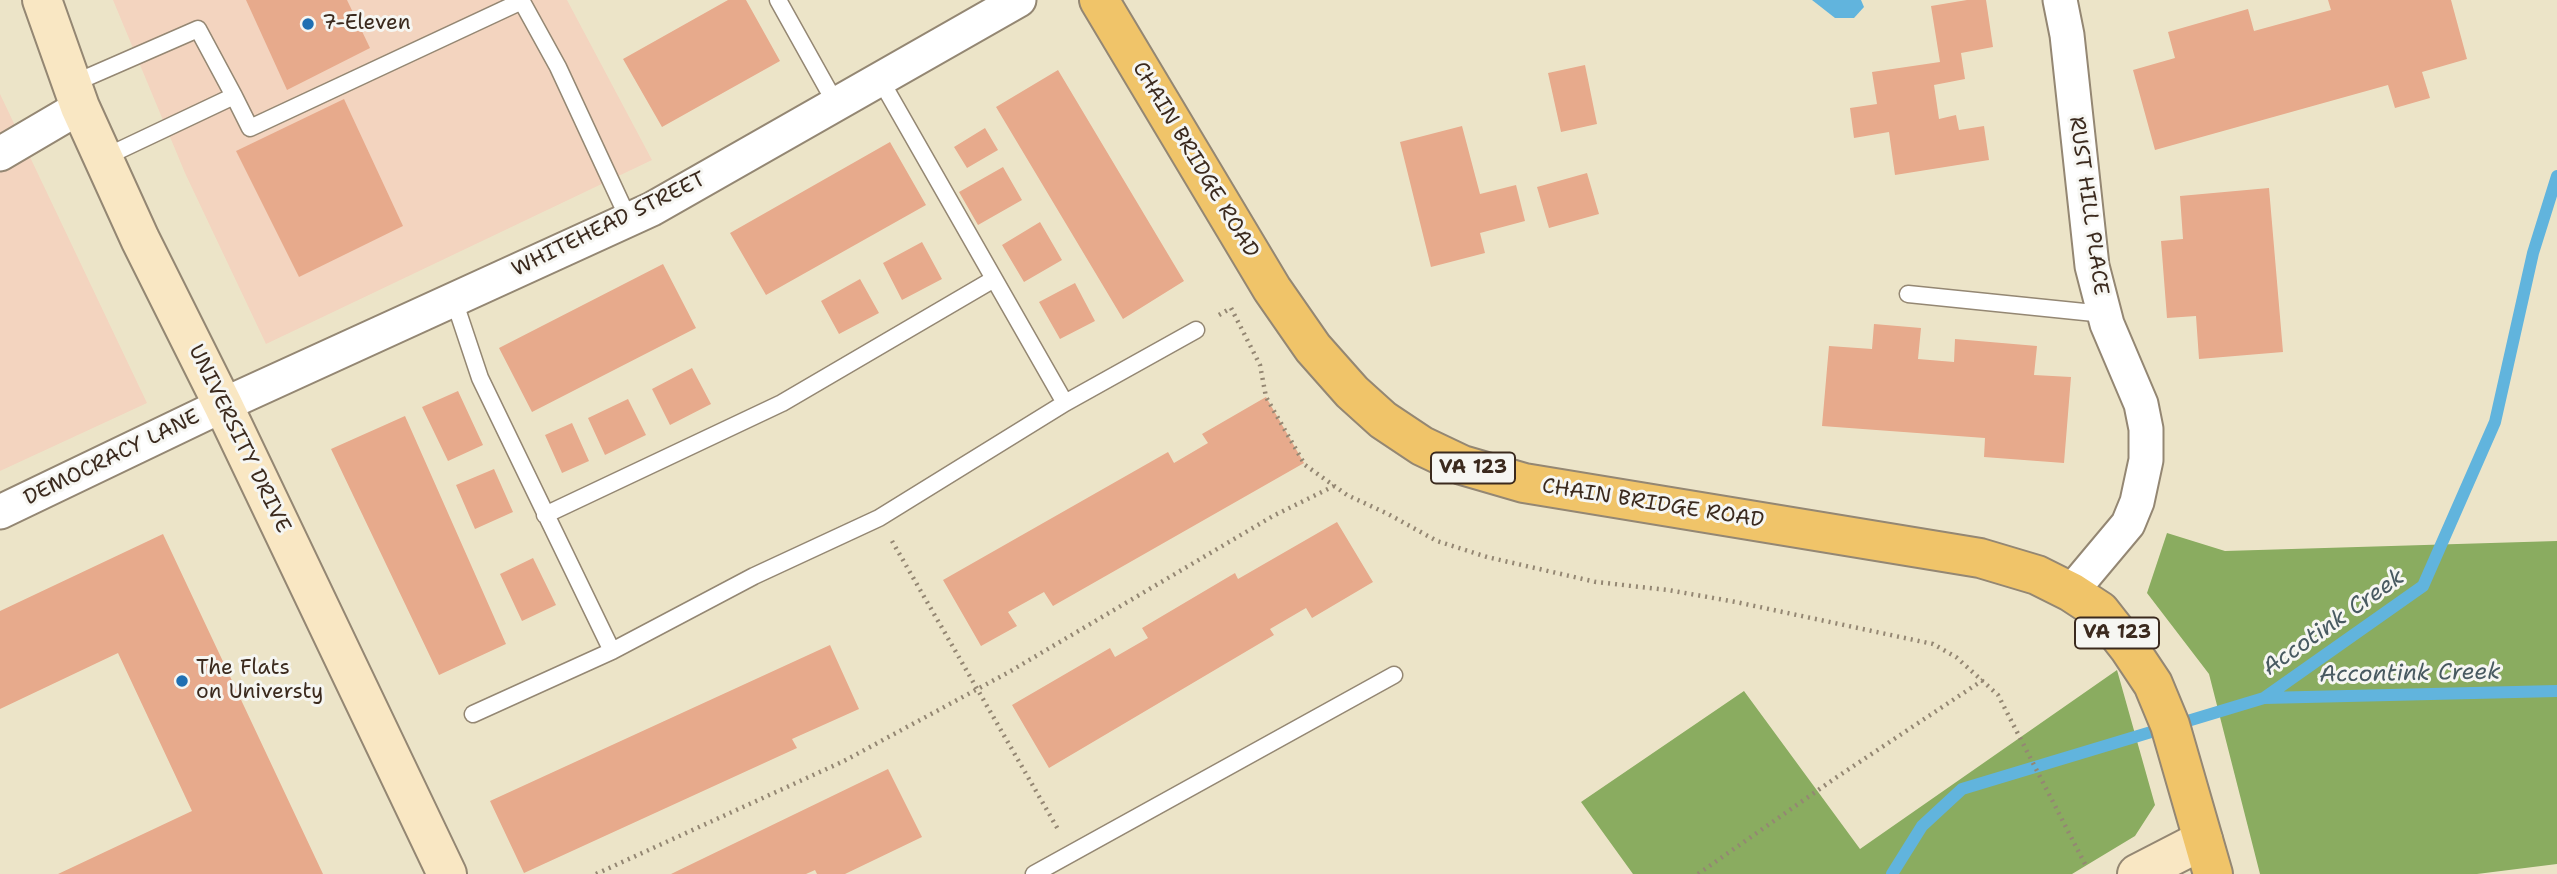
<!DOCTYPE html>
<html>
<head>
<meta charset="utf-8">
<style>
	body { margin:0 }
	canvas { display:block; background:#ece4c8 }
</style>
</head>
<body>
<canvas width="2557" height="874"></canvas>
<script>
const ctx = document.querySelector('canvas').getContext('2d');
ctx.lineJoin = 'round';
function fill(path, color) { ctx.fillStyle = color; ctx.fill(path, 'evenodd'); }
const poly = rows => new Path2D(rows.map(r => 'M' + r).join(''));
function strokePath(path, color, width, dash) { ctx.strokeStyle = color; ctx.lineWidth = width; ctx.lineCap = dash ? 'butt' : 'round'; ctx.setLineDash(dash || []); ctx.stroke(path); }
function write(font, color, halo, rows, align = 'center') {
  ctx.font = font + ' "Shantell Sans",sans-serif'; ctx.lineWidth = 6; ctx.setLineDash([]); ctx.textBaseline = 'middle'; ctx.strokeStyle = halo; ctx.fillStyle = color; for (const [text, x, y, turn = 0] of rows) {
    ctx.save(); ctx.translate(x, y); ctx.rotate((+turn || 0) * Math.PI / 180); ctx.textAlign = isNaN(turn) ? turn : align; if (halo) ctx.strokeText(text, 0, 0); ctx.fillText(text, 0, 0); ctx.restore();
  }
}
fill(poly([
	[113,0,567,0,652,160,266,344,185,173],
	[0,94,147,403,0,471]
]), '#f3d4bf');
fill(poly([
	[2167,533,2225,551,2557,541,2557,864,2477,874,2260,874,2209,674,2147,593],
	[2117,670,2155,805,2135,836,2072,874,1633,874,1581,802,1744,691,1860,849]
]), '#8aac60');
fill(poly([
	[1812,0,1861,0,1864,7,1854,18,1835,18]
]), '#61b4dd');
strokePath(poly([
	[2264,698,2557,691],
	[1892,874,1922,826,1962,789,2264,698,2423,586,2495,422,2533,253,2557,176]
]), '#61b4dd', 12);
fill(poly([
	[246,0,347,0,370,48,287,90],
	[728,0,746,0,780,61,662,127,623,59],
	[1967,0,1986,0,1993,47,1961,53,1965,79,1934,85,1939,119,1956,115,1959,130,1984,126,1989,160,1895,175,1889,132,1854,138,1850,108,1877,104,1872,72,1940,62,1931,6],
	[2328,0,2451,0,2467,59,2422,72,2430,98,2395,108,2388,85,2155,150,2133,70,2175,58,2168,32,2248,9,2254,31,2331,10],
	[1585,65,1597,124,1561,132,1548,73],
	[1058,70,1184,281,1123,319,996,107],
	[344,99,403,226,299,277,236,151],
	[1462,126,1480,194,1516,185,1525,221,1480,233,1485,253,1431,267,1400,142],
	[985,128,998,150,967,168,954,147],
	[890,142,926,205,766,295,730,233],
	[1003,167,1022,200,978,225,959,192],
	[1587,173,1599,214,1549,228,1537,187],
	[2269,188,2283,352,2199,359,2196,316,2167,318,2161,241,2183,239,2180,196],
	[1040,222,1062,260,1024,282,1002,245],
	[922,242,942,279,902,300,883,263],
	[663,264,696,328,532,412,499,348],
	[860,279,879,313,839,334,821,301],
	[1075,283,1095,321,1060,339,1039,302],
	[1874,324,1921,328,1918,359,1954,362,1955,339,2037,346,2034,375,2071,377,2064,463,1984,457,1985,438,1822,426,1829,346,1872,349],
	[692,368,711,404,670,425,652,389],
	[458,391,483,445,448,461,422,407],
	[1266,397,1304,463,1053,606,1044,592,1008,612,1017,626,981,646,943,580,1168,452,1174,463,1208,443,1202,434],
	[628,399,646,435,605,455,588,418],
	[405,416,506,644,439,675,331,449],
	[572,423,589,461,562,473,545,435],
	[494,469,513,512,475,529,456,485],
	[1337,522,1373,582,1312,618,1306,608,1270,629,1274,635,1049,768,1012,705,1110,648,1115,657,1148,638,1142,628,1235,573,1238,579],
	[163,534,323,874,58,874,192,811,118,653,0,709,0,611],
	[533,558,556,605,522,621,500,574],
	[830,645,859,709,792,739,797,748,524,873,490,801],
	[888,769,922,837,845,874,817,874,815,870,806,874,671,874]
]), '#e7aa8c');
const lane = poly([
	[521,0,558,67,629,220],
	[778,0,836,104],
	[880,79,1065,403],
	[72,84,198,29,234,96],
	[103,158,234,96,250,128,522,1],
	[1908,294,2104,314],
	[454,300,480,378,612,651],
	[545,515,782,403,994,279],
	[473,714,612,651,754,576,879,518,1065,403,1196,330],
	[1034,874,1394,675]
]);
const street = poly([
	[2060,0,2067,35,2092,266,2107,324,2141,404,2146,429,2146,460,2137,502,2128,524,2071,592],
	[0,154,80,107],
	[0,512,223,405,652,209,1019,0]
]);
const secondary = poly([
	[42,0,80,107,140,239,223,405,447,874],
	[2137,874,2203,840]
]);
const primary = poly([
	[1099,0,1272,289,1313,348,1352,392,1383,420,1422,446,1462,465,1524,483,1980,558,2037,575,2071,592,2100,611,2129,648,2153,684,2170,725,2213,874]
]);
strokePath(lane, '#948773', 19);
strokePath(street, '#948773', 37);
strokePath(secondary, '#948773', 42);
strokePath(primary, '#948773', 42);
strokePath(poly([
	[1219,315,1231,308,1260,365,1266,397,1305,465,1347,495,1388,514,1437,541,1487,557,1596,582,1668,590,1736,602,1933,644,1956,657,1998,695,2087,868],
	[892,541,1059,831],
	[596,874,844,761,1009,672,1273,516,1334,486],
	[1698,874,1834,779,1983,680]
]), '#948773', 4.5, [2, 5]);
strokePath(lane, '#fff', 16);
strokePath(street, '#fff', 33);
strokePath(secondary, '#f9e7c3', 38);
strokePath(primary, '#f0c469', 38);
for (const [x, y, r, color] of [
	[308,24,7,"#1f6fb2"],
	[182,681,7,"#1f6fb2"]
]) { const dot = new Path2D(); dot.arc(x, y, r, 0, 2 * Math.PI); ctx.fillStyle = color; ctx.fill(dot); strokePath(dot, '#f6f6f2', 2.5); }
for (const [x, y, w] of [
	[1473,468,84],
	[2117,633,84]
]) { const box = new Path2D(); box.roundRect(x - w / 2, y - 15.5, w, 31, 5); ctx.fillStyle = '#f6f6f2'; ctx.fill(box); strokePath(box, '#3b2a1e', 2); }
write('bold 19px', '#3b2a1e', null, [
	["VA 123",1473,468],
	["VA 123",2117,633]
]);
write('21px', '#3b2a1e', '#f6f6f2', [
	["7-Eleven",322,24],
	["The Flats",196,669],
	["on Universty",196,693]
], 'left');
write('21px', '#3b2a1e', '#f6f6f2', [
	["CHAIN BRIDGE ROAD",1195,160,59],
	["RUST HILL PLACE",2088,206,82],
	["WHITEHEAD STREET",609,225,-26],
	["UNIVERSITY DRIVE",239,439,64],
	["DEMOCRACY LANE",112,458,-26],
	["CHAIN BRIDGE ROAD",1653,504,9]
]);
write('italic 23px', '#485a61', '#f6f6f2', [
	["Accotink Creek",2334,623,-35],
	["Accontink Creek",2410,674,-1]
]);
</script>
</body>
</html>
